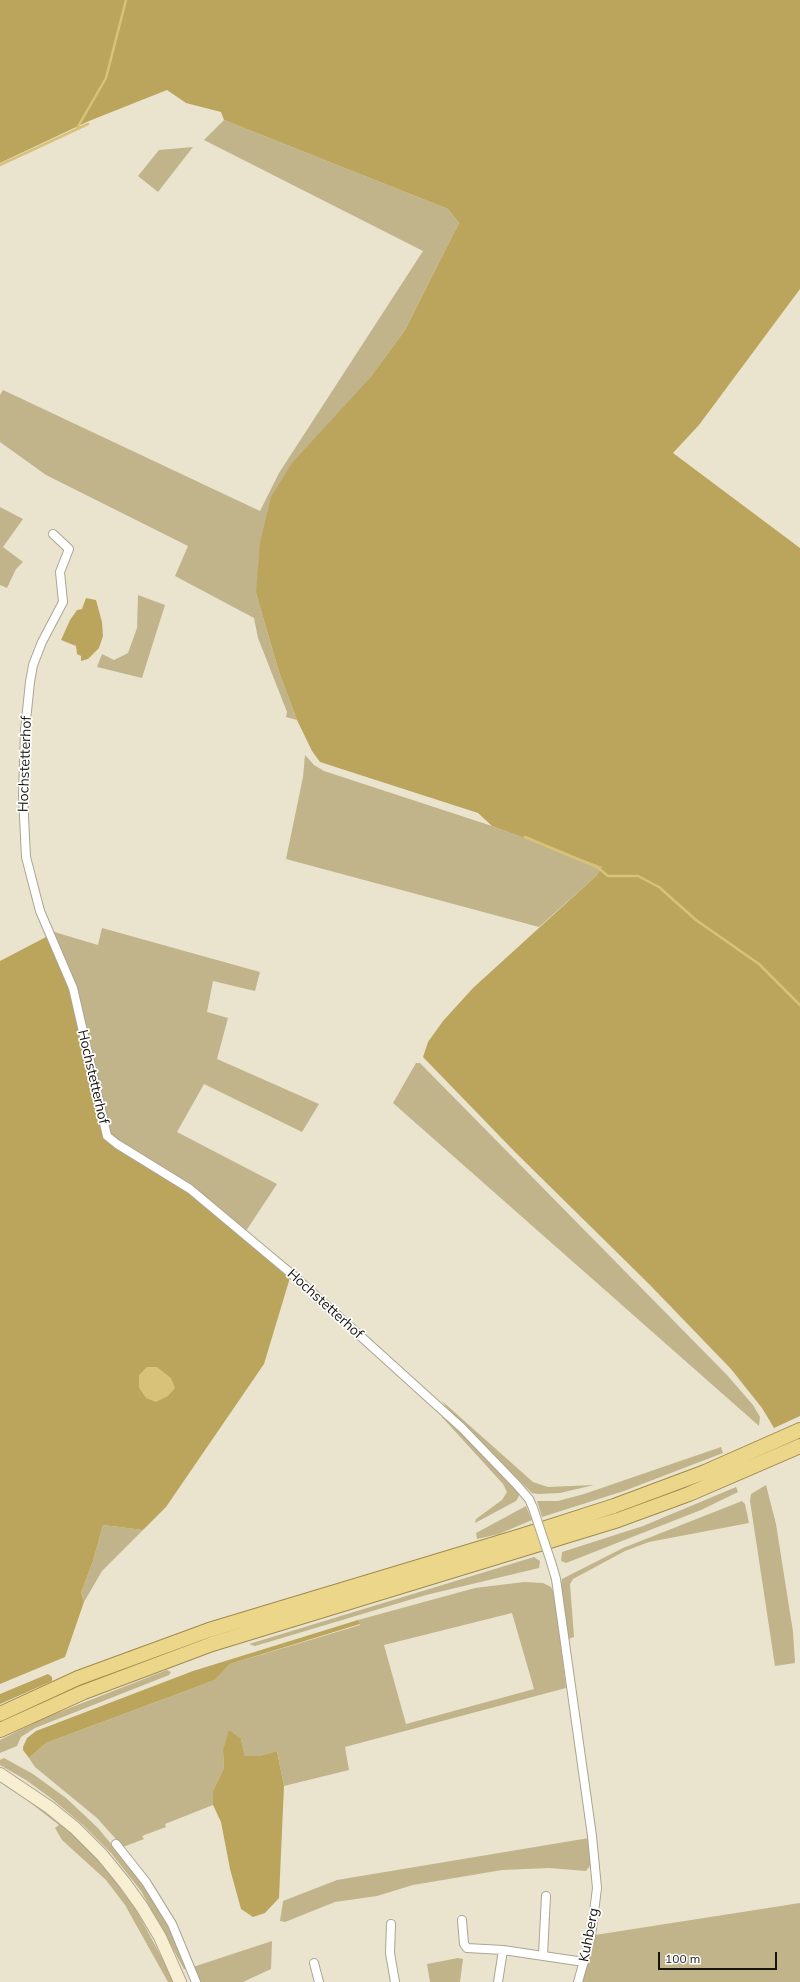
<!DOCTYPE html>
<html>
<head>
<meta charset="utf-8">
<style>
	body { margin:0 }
	#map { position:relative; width:800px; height:1982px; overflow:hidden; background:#eae4cf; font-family:Mulish,sans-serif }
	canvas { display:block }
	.scale { position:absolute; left:658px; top:1952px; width:119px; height:18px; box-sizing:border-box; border:2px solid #17150e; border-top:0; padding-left:5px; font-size:12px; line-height:14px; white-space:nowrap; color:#17150e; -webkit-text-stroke:3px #fff; paint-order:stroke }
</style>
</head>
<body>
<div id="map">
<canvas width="800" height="1982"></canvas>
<div class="scale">100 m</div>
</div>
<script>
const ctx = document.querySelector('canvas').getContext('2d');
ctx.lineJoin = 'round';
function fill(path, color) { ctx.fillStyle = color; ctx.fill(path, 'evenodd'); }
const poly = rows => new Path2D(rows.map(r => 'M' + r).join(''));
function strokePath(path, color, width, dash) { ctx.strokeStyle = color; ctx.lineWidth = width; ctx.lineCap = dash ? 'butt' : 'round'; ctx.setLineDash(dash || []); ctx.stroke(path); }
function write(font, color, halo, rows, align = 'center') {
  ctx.font = font + ' Mulish,sans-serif'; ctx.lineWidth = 3.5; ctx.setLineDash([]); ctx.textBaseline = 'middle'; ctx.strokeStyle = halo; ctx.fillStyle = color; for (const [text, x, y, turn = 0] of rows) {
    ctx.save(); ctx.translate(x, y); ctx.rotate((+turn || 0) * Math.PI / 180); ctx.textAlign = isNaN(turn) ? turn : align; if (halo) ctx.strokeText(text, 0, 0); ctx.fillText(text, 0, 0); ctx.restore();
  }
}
fill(poly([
	[224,120,448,209,459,223,405,330,369,379,256,593,279,672,297,720,286,717,287,712,258,638,254,618,175,576,188,546,46,475,0,442,0,395,3,390,260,511,279,473,423,251,204,140],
	[193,147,158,192,138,176,159,150],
	[0,507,23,519,3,547,23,562,16,569,7,588,0,585],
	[138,595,165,605,142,678,97,667,102,654,114,660,128,653,137,628],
	[305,755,314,765,324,771,492,826,602,867,596,876,539,927,286,859,303,777],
	[102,928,260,972,255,991,213,981,207,1012,228,1018,217,1059,319,1104,302,1132,204,1084,177,1132,277,1184,246,1231,113,1137,106,1126,51,931,98,945],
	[416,1063,420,1063,727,1375,753,1405,760,1417,759,1426,393,1103],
	[442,1401,533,1482,548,1487,594,1485,560,1493,538,1494,532,1493,449,1411],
	[443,1414,518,1489,519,1496,516,1501,475,1523,476,1519,502,1500,507,1492,503,1484,442,1417],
	[721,1447,723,1453,624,1491,542,1517,537,1501,558,1501,584,1494],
	[766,1485,776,1524,793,1632,795,1663,775,1666,750,1501,751,1494],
	[736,1487,738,1492,701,1510,566,1563,561,1561,562,1552,643,1526],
	[742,1501,745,1504,749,1523,649,1542,625,1551,573,1579,570,1584,574,1637,568,1639,561,1587,562,1579,623,1548],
	[526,1506,532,1520,499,1534,477,1539,476,1533],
	[103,1525,143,1530,102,1571,84,1602,81,1593,93,1561],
	[534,1557,540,1561,539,1568,426,1595,255,1646,249,1644],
	[524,1582,543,1583,551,1587,555,1595,566,1688,345,1747,349,1770,284,1786,277,1751,259,1756,245,1756,241,1739,223,1751,224,1768,213,1791,213,1805,165,1824,166,1827,142,1836,144,1839,123,1847,97,1818,35,1767,29,1758,46,1743,215,1680,230,1664,360,1625,358,1620,475,1588],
	[512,1613,534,1689,406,1724,384,1645],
	[167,1670,171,1672,169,1675,35,1728,21,1737,17,1746,0,1753,0,1740,44,1718],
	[4,1758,33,1774,66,1798,97,1827,144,1883,170,1926,189,1969,184,1969,141,1891,111,1853,83,1825,52,1799,26,1780,0,1765,0,1760],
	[14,1790,31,1797,80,1840,102,1863,135,1908,175,1982,168,1982,125,1905,106,1880,62,1840,55,1828,59,1825],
	[589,1838,592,1863,586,1871,549,1868,502,1870,413,1885,377,1896,335,1902,285,1922,280,1921,283,1901,337,1880],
	[800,1903,800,1982,582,1982,595,1935],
	[272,1941,271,1969,243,1982,198,1982,193,1967],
	[458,1958,463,1959,460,1982,430,1982,427,1964]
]), '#c1b48a');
fill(poly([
	[0,0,800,0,800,289,699,425,673,453,800,548,800,1416,774,1428,762,1408,731,1369,649,1284,515,1152,423,1057,428,1042,443,1021,473,988,596,876,602,867,492,826,478,813,320,762,312,751,297,720,279,672,256,593,260,543,271,497,292,463,369,379,405,330,459,223,448,209,224,120,221,112,186,103,167,90,89,121,0,163],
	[86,598,96,600,102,622,103,636,99,648,88,659,81,661,81,656,77,654,76,646,61,640,70,620,77,610,82,609],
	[48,936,69,988,103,1137,191,1194,289,1276,289,1281,264,1364,166,1507,143,1530,103,1525,93,1561,81,1593,84,1602,65,1657,0,1684,0,961],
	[358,1620,360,1624,230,1664,215,1680,46,1743,29,1758,23,1750,23,1747,27,1738,36,1731,193,1671],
	[48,1674,52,1677,52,1681,0,1704,0,1694],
	[229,1730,241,1739,245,1756,259,1756,277,1751,284,1786,279,1898,265,1913,253,1917,241,1909,230,1869,221,1822,213,1805,213,1791,224,1768,223,1751]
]), '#bba55c');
fill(poly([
	[147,1367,157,1367,171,1378,175,1388,168,1396,156,1402,146,1398,139,1388,139,1375]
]), '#d8c178');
strokePath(poly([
	[76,130,106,78,126,0],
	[0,165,88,124],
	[525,837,597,867,608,876,638,876,659,887,696,920,759,964,800,1005]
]), '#d8c178', 2.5);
const minor = poly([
	[53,534,69,549,60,572,63,602,42,642,33,665,30,682,25,730,23,796,26,857,40,911,73,988,107,1136,117,1144,190,1189,294,1276,462,1428,516,1484,529,1499,533,1508],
	[551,1562,556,1579,592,1836,597,1888,591,1936,578,1982],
	[116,1844,146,1882,172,1924,196,1982],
	[462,1920,464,1944,467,1948,503,1950],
	[391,1924,390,1953,395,1982],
	[543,1955,546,1896],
	[314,1963,319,1982],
	[498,1982,503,1950,584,1962]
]);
const secondary = poly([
	[0,1774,49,1807,75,1828,102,1855,124,1882,142,1907,160,1937,180,1982]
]);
const trunk = poly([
	[0,1714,78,1678,209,1630,521,1536,614,1506,705,1472,800,1430],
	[0,1730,84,1692,212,1644,618,1520,689,1494,800,1446]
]);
strokePath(minor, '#aba592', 10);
strokePath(secondary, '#aba592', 14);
strokePath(trunk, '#9f8b4b', 16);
strokePath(minor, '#fff', 8);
strokePath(secondary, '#f8efd3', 12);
strokePath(trunk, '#ecd68a', 14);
const minorBridge = poly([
	[533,1508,551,1562]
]);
strokePath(minorBridge, '#aba592', 10, []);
strokePath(minorBridge, '#fff', 8);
write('14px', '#17150e', '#fff', [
	["Hochstetterhof",25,764,-88],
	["Hochstetterhof",93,1077,77],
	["Hochstetterhof",325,1304,42],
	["Kuhberg",589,1935,-79]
]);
</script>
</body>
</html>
